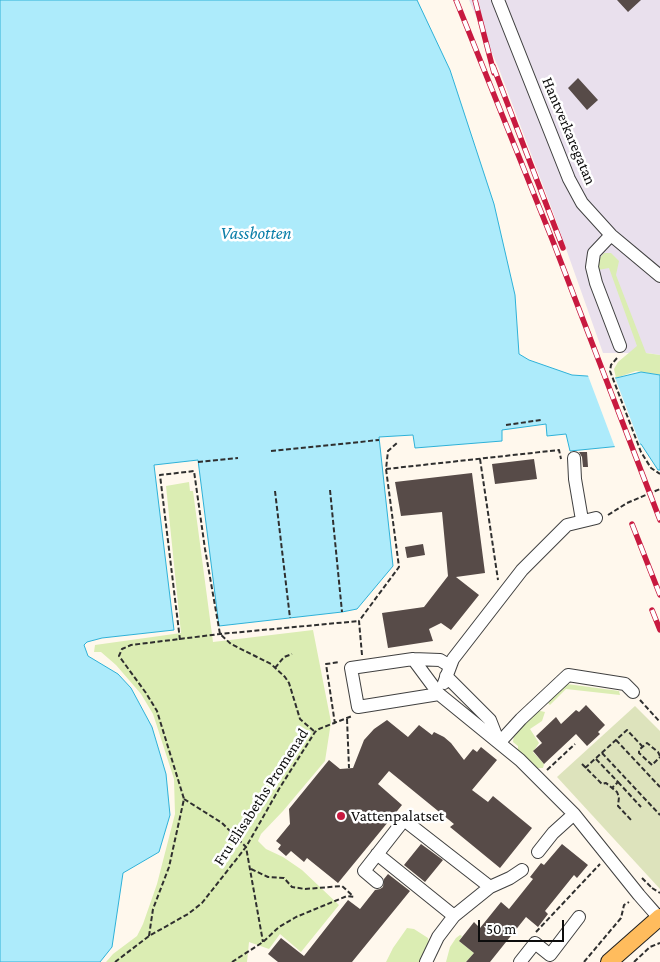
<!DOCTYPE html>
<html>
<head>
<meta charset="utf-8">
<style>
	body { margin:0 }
	#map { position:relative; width:660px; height:962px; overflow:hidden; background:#fff8ed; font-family:"Crimson Pro",serif }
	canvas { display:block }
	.scale { position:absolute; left:478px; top:920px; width:86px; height:22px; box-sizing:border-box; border:2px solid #0d0d0d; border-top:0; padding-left:6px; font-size:15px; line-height:18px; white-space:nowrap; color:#0d0d0d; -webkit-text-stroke:4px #fff; paint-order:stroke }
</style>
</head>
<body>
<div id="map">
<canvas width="660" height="962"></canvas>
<div class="scale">50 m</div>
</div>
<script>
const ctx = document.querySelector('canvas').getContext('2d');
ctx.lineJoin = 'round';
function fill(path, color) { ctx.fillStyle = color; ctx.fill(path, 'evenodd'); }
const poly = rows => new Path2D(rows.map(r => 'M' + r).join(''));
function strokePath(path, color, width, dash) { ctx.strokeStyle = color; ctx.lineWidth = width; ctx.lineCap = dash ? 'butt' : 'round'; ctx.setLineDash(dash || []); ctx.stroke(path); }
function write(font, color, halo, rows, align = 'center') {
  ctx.font = font + ' "Crimson Pro",serif'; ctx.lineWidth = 5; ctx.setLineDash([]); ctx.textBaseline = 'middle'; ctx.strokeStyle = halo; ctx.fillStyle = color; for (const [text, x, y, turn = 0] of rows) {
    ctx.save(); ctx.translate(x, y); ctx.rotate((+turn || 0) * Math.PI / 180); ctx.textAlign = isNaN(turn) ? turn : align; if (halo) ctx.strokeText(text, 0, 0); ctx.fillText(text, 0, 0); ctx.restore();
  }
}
fill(poly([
	[469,0,660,0,660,355,647,353,603,353,553,212,499,69]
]), '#e9e0ed');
fill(poly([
	[604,253,611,253,619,261,616,275,646,353,660,355,660,375,636,371,616,378,614,369,618,362,637,346,609,268,598,270,598,260],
	[189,482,190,491,193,491,213,642,313,630,331,722,325,761,283,811,261,834,258,841,266,849,283,857,302,870,339,905,301,952,280,934,269,949,249,942,247,962,106,962,113,954,137,936,143,924,157,884,175,814,174,779,153,714,141,694,116,665,101,652,94,652,95,645,181,633,166,486],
	[567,684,619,691,620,695,566,689,550,705,547,702],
	[536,710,545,712,542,721,530,729,539,743,533,752,544,764,543,768,537,768,518,750,518,746,513,742,514,734],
	[407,928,414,929,428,938,429,944,420,962,386,962,393,948],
	[460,935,462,936,459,941,474,953,466,962,446,962,450,947,456,938]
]), '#dbedb3');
fill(poly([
	[635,706,660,731,660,889,557,777]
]), '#dde3bc');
const water = poly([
	[0,0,417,0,450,70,494,204,515,295,519,354,529,360,572,375,616,378,641,372,660,375,660,470,658,470,641,444,570,451,566,434,547,436,546,424,502,430,502,441,415,448,413,435,379,437,393,566,357,609,342,612,219,626,198,460,154,465,174,630,102,638,87,642,84,645,88,656,118,674,131,688,152,727,166,774,170,815,159,852,123,873,112,947,100,962,0,962,0,0]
]);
fill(water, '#adebfb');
strokePath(water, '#2eb1d8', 1);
fill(poly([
	[587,373,614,375,643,452,640,447,616,450]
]), '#fff8ed');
fill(poly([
	[617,0,641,0,628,12],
	[578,78,598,100,587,110,568,88],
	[579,452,587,452,588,467,583,467,582,457],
	[534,459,537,479,495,484,492,464],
	[472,473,485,573,456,577,479,595,451,630,441,623,429,629,433,641,388,648,382,613,424,607,448,576,442,512,401,516,395,482],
	[423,544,425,555,407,558,405,547],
	[586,705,605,725,598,732,600,734,587,746,576,734,544,764,533,751,542,743,536,736,556,717,561,724,576,710,579,712],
	[387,720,408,737,419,725,432,735,434,732,444,737,451,743,464,760,473,749,477,752,481,747,497,760,472,790,488,802,493,796,532,828,500,868,450,827,454,824,389,771,378,784,402,805,338,883,307,858,304,862,291,851,286,856,278,849,281,845,276,841,290,824,289,809,329,760,340,769,353,768,364,740,374,729],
	[421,844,443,860,425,882,404,865],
	[562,844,588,865,577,878,574,875,545,911,548,914,538,927,526,917,490,962,466,962,474,953,459,941,474,922,480,928,501,902,509,909,533,879,530,877,541,863,544,865],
	[388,874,410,891,352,962,278,962,268,954,281,938,304,956,348,900,360,909,375,890,380,889,383,887,384,879]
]), '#574b48');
const minor = poly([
	[498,0,569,179,582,203,611,235,660,276],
	[611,235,594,253,592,267,596,283,620,346],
	[574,458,575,479,582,520],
	[413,659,439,694,520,760,574,814,639,895,660,919],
	[446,676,490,720,499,743,521,719,568,675,625,684,633,692],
	[444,683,453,659,522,570,567,525,596,518],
	[439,694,358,707,351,668,413,659,440,660,450,666],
	[538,852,553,833,574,814],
	[377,854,454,916],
	[377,882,364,871,404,820,490,887],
	[426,962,438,937,454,916,490,887,510,878,522,870],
	[520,962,535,943,550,955,579,917]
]);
const major = poly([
	[609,962,660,917]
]);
strokePath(minor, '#404040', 14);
strokePath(major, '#1e1e1e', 18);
strokePath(poly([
	[617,358,611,365,610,371,641,452,651,468,660,474],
	[506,425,541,420],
	[271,451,379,440],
	[480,459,498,580],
	[198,462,238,458],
	[386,469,559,450,561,459],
	[330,490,342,612],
	[275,491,290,618],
	[608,515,627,503,660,489],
	[180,640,160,475,194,471,205,549,220,634,231,644,271,664,285,677,289,683,300,719,315,732],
	[362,655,359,621,399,567,386,469,388,451,397,443],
	[275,668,284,657,292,654],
	[640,700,660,722],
	[347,719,349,768],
	[335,724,326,664,340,662],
	[616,740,660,787],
	[602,753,660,815],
	[660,756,658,752,647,743,639,750,639,753,652,765,660,757],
	[596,759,618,782,612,788],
	[582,764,602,784,606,783,617,792,619,797,618,806,632,821],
	[585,768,627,730,642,746],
	[547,770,575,744],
	[618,782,641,807],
	[184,799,222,823,246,847,263,942],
	[251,869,268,877,284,878,292,887,305,889,342,886,353,896],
	[642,878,651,887],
	[652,888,660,893],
	[536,932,600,864],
	[149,936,153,909,169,867,184,799,157,711,146,693,119,656,122,649,131,645,220,634,359,621],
	[115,962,149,936,188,914,202,903,246,847,279,789,315,732,319,729,352,716],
	[232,962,263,942,279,927,296,917,347,896,355,897],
	[584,962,621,918,624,905,629,902],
	[634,962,650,947,660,943]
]), '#2f2f2f', 2, [5, 2.5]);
strokePath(minor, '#fff', 12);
strokePath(major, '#ffbc5d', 16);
const rail = poly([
	[456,0,554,244,660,520],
	[475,0,494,73],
	[493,66,563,248],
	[632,524,660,595],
	[652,610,660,630]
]);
strokePath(rail, '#c81a40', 5.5);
strokePath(rail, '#fff', 4, [11]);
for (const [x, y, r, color] of [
	[341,816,5,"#c81a40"]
]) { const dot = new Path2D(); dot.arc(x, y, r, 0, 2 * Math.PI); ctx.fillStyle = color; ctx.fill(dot); strokePath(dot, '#fff', 2); }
write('16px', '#0d0d0d', '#fff', [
	["Hantverkaregatan",569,131,67],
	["Fru Elisabeths Promenad",261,797,-57]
]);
write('16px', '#0d0d0d', '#fff', [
	["Vattenpalatset",351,816]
], 'left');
write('italic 18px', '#0c7fa9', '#fff', [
	["Vassbotten",256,233]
]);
</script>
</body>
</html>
